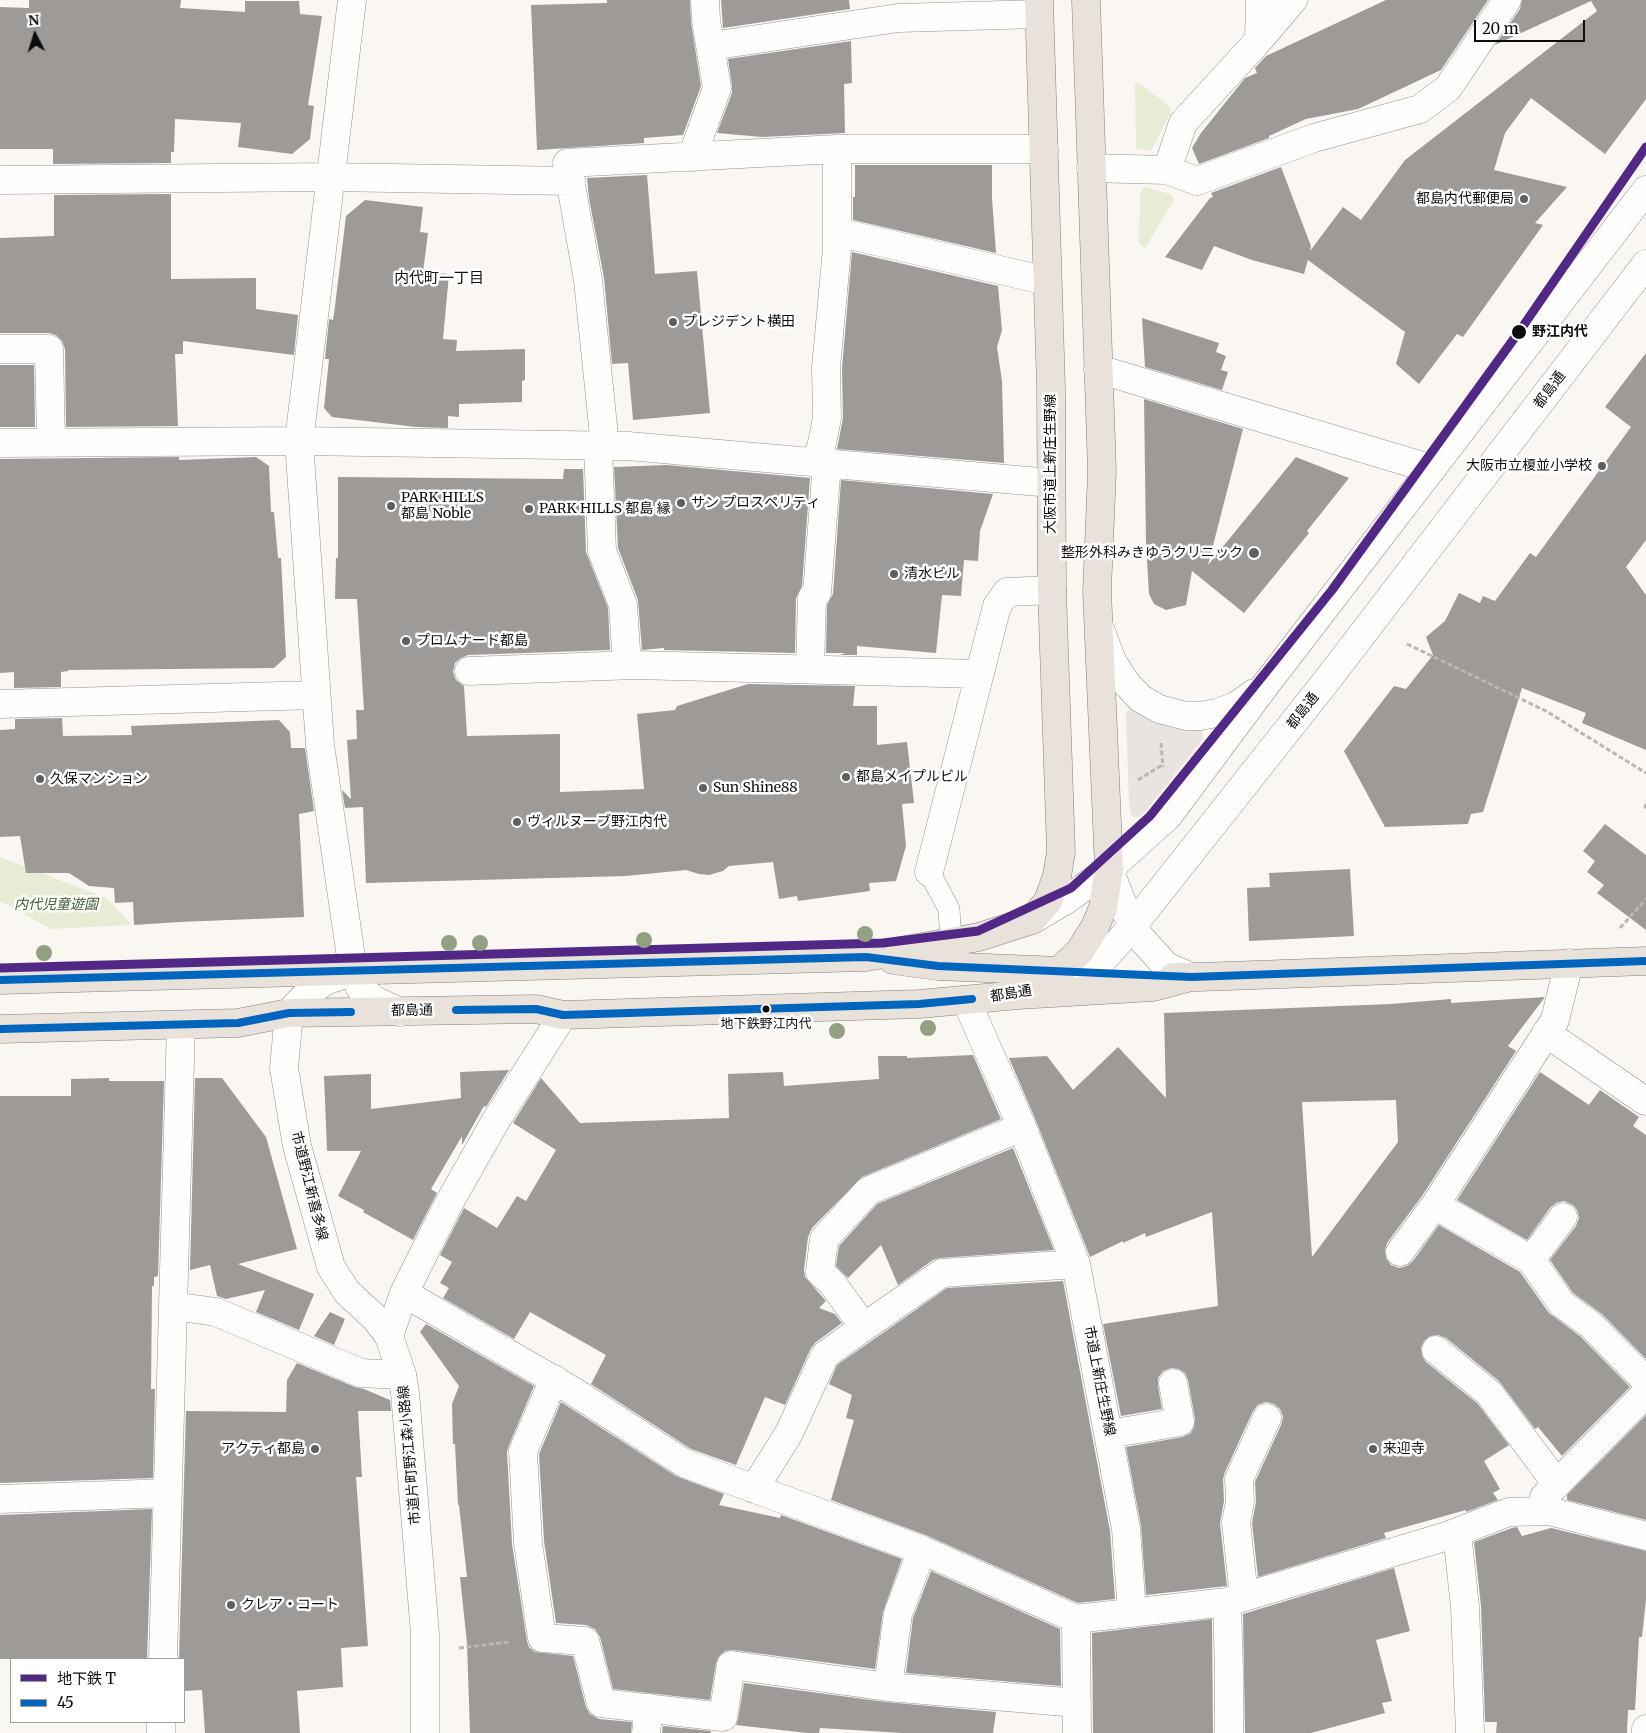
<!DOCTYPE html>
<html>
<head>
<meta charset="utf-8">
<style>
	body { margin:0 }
	#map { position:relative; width:1646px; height:1733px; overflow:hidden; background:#faf6f2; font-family:Merriweather,"Noto Sans JP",serif }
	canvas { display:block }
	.legend { position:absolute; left:10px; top:1658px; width:175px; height:65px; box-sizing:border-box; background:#fff; border:1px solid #9e9e9e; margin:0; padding:6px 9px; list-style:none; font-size:15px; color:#0d0d0d }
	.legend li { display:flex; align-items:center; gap:10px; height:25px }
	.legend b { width:25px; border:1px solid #9e9e9e }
	.north { position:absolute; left:10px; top:10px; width:50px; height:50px; -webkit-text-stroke:4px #fff; paint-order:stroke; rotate:355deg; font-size:14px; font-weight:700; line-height:20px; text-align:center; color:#0d0d0d }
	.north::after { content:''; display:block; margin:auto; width:18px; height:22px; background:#0d0d0d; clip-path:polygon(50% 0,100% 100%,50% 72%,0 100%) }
	.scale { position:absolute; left:1474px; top:20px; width:111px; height:22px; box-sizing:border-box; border:2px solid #0d0d0d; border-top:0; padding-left:6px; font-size:15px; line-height:18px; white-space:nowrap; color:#0d0d0d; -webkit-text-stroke:4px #fff; paint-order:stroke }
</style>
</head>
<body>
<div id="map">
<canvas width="1646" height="1733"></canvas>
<ul class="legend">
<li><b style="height:6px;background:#522886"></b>地下鉄 T</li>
<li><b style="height:6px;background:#0065bd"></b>45</li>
</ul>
<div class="north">N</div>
<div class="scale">20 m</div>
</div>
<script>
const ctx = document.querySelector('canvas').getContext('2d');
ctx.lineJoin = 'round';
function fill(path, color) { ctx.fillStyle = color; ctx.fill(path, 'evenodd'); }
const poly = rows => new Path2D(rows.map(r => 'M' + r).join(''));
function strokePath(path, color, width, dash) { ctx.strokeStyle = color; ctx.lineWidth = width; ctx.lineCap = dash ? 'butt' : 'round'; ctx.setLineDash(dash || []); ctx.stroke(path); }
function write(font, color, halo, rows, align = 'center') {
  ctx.font = font + ' Merriweather,"Noto Sans JP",serif'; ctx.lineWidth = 5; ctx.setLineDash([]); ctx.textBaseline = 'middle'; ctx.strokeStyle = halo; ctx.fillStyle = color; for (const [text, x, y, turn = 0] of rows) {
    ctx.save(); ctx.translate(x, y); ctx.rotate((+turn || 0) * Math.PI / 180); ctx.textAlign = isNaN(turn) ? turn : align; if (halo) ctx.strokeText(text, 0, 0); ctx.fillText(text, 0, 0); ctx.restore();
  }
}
fill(poly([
	[1139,83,1169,106,1171,112,1151,151,1136,148,1135,84],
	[1144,187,1170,194,1174,200,1145,248,1139,243,1140,195],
	[0,857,106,898,132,925,51,929,0,901]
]), '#e8ecd5');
fill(poly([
	[1131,707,1202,729,1203,734,1202,740,1165,787,1143,814,1139,817,1135,818,1132,816,1129,803,1126,713]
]), '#e9e4df');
fill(poly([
	[29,0,181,0,180,8,245,12,245,1,299,1,300,14,322,16,308,105,314,106,310,139,292,154,238,147,241,123,175,119,174,152,171,152,171,163,53,164,53,149,0,149,0,7,29,8],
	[607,0,690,0,691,22,701,86,683,135,644,138,644,143,537,150,531,5,607,3],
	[721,0,849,0,850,9,723,28],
	[1386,0,1488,0,1441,70,1358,109,1306,119,1269,136,1269,138,1199,164,1192,148,1201,133,1245,78,1257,73,1255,68,1266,56],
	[1522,0,1646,0,1646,99,1605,154,1531,98,1505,133,1494,170,1567,187,1535,223,1543,225,1463,337,1457,334,1419,384,1396,364,1405,332,1308,260,1304,274,1252,260,1214,246,1202,270,1165,257,1210,198,1213,197,1211,193,1281,167,1311,246,1310,251,1343,207,1361,220,1405,160,1597,11,1591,1,1495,45,1520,9],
	[851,41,852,83,844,84,845,133,762,137,717,133,732,93,732,86,728,59],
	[855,165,992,165,992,198,996,253,853,220,853,197,855,197],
	[647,175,655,274,697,271,710,413,633,420,628,363,612,364,604,278,589,198,587,178],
	[171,194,171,279,256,278,256,309,298,315,294,355,183,341,183,354,175,354,178,426,66,427,65,349,62,341,56,335,49,333,0,333,0,238,54,236,54,195],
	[365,200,423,207,420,232,428,233,423,272,449,274,443,339,457,340,456,351,525,349,525,380,522,381,522,402,459,404,459,417,448,416,448,428,416,427,332,417,324,408,329,359,325,359,329,319,333,320,335,306,346,216],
	[852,252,998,286,1002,330,997,347,1002,381,1004,463,837,449,843,418,842,368],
	[1142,318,1219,343,1216,352,1226,356,1221,370,1228,372,1222,390,1145,367],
	[1646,353,1646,540,1626,567,1646,595,1646,750,1582,723,1586,713,1522,688,1483,812,1471,814,1468,824,1385,827,1344,751,1394,686,1406,689,1433,655,1426,637,1445,621,1459,593,1480,603,1483,596,1495,601,1530,553,1536,557,1631,427,1605,407],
	[0,365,34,365,35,427,0,427],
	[1144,399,1243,429,1208,565,1296,457,1349,478,1307,531,1309,533,1244,613,1192,571,1186,605,1166,610,1154,604,1149,594,1146,544],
	[179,457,179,460,256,457,269,466,271,512,274,512,278,558,281,558,286,657,274,668,68,670,68,671,61,672,61,687,14,688,14,672,0,673,0,459],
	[667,465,810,478,802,586,796,598,795,653,664,650,664,648,642,650,638,600,618,548,614,467],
	[564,469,583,469,586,552,608,608,610,650,468,655,461,658,455,663,453,672,456,680,464,686,467,736,560,734,560,792,644,789,637,714,675,710,677,706,748,684,855,686,853,706,877,706,877,745,907,742,914,803,902,804,906,846,896,881,869,883,870,891,798,901,797,896,779,899,773,862,729,866,723,871,709,875,699,874,686,870,626,876,366,883,363,807,345,808,342,790,351,799,347,740,357,739,356,710,364,710,357,599,335,599,336,558,338,558,338,477,563,479],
	[841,480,993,494,980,531,978,561,964,560,961,596,942,595,936,653,857,646,857,655,840,655,846,653,826,653,827,605,833,594],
	[62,718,63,736,132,735,131,726,279,720,290,732,291,748,305,748,314,811,299,814,304,917,179,922,134,925,133,902,115,903,114,888,89,886,69,873,26,873,20,836,0,837,0,730,15,729,15,719],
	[1605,824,1646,855,1646,930,1597,893,1604,885,1587,872,1595,861,1583,851],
	[1350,869,1354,936,1249,941,1247,888,1270,887,1269,873],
	[1545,997,1508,1046,1516,1051,1422,1196,1387,1243,1385,1250,1386,1258,1391,1265,1399,1268,1407,1266,1413,1261,1439,1225,1520,1272,1549,1313,1581,1337,1630,1387,1562,1456,1538,1427,1535,1429,1499,1381,1446,1338,1438,1335,1430,1336,1424,1341,1421,1347,1422,1356,1426,1362,1478,1404,1509,1445,1484,1461,1500,1489,1493,1493,1498,1500,1466,1512,1466,1510,1384,1533,1386,1538,1258,1577,1252,1523,1256,1502,1255,1482,1281,1425,1283,1417,1280,1409,1274,1404,1266,1402,1258,1405,1253,1411,1225,1472,1223,1479,1224,1501,1220,1523,1227,1586,1146,1595,1141,1526,1126,1447,1183,1437,1190,1434,1194,1428,1195,1419,1188,1380,1185,1373,1179,1369,1171,1368,1163,1371,1158,1378,1158,1386,1162,1409,1121,1416,1103,1324,1218,1306,1212,1212,1146,1237,1145,1233,1123,1243,1123,1241,1090,1257,1036,1121,1009,1058,1047,1056,1073,1090,1118,1047,1166,1098,1164,1013,1391,1004,1451,999,1451,1003],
	[1396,1100,1398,1142,1312,1257,1302,1102],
	[973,1055,1001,1119,862,1177,812,1228,808,1237,804,1270,805,1277,826,1301,819,1308,835,1314,842,1323,816,1342,811,1348,785,1405,765,1397,736,1465,691,1449,591,1384,606,1355,530,1312,514,1339,443,1298,449,1288,440,1283,452,1262,440,1255,464,1208,497,1228,517,1196,526,1201,556,1150,513,1123,541,1078,580,1123,729,1118,728,1074,783,1072,784,1086,879,1079,878,1056,907,1056,907,1058],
	[509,1070,486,1107,484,1106,462,1145,462,1136,431,1189,437,1193,413,1240,363,1212,364,1210,338,1196,361,1151,327,1151,324,1076,371,1074,371,1109,461,1098,460,1072],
	[1540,1072,1589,1105,1600,1090,1639,1117,1633,1126,1646,1135,1646,1359,1602,1314,1573,1293,1550,1260,1576,1226,1579,1218,1577,1210,1573,1205,1564,1201,1556,1203,1550,1208,1527,1240,1457,1200],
	[109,1078,109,1081,164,1081,158,1276,154,1277,154,1286,152,1286,151,1389,155,1389,153,1478,0,1483,0,1096,71,1096,71,1079],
	[195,1078,222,1078,266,1137,297,1249,238,1264,314,1294,299,1330,256,1312,265,1290,226,1299,217,1296,210,1265,190,1270],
	[1013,1148,1054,1250,940,1258,933,1260,898,1285,881,1245,848,1278,836,1266,839,1246,877,1204],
	[1063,1281,1110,1531,1115,1599,1078,1603,928,1536,831,1500,854,1420,846,1418,852,1395,829,1384,837,1365,947,1288],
	[330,1312,345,1319,334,1345,314,1336],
	[426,1324,534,1386,509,1445,507,1452,512,1544,527,1641,529,1647,535,1652,573,1656,586,1707,590,1714,599,1719,632,1722,631,1733,470,1733,467,1643,460,1577,467,1577,459,1505,458,1505,455,1444,453,1444,452,1404,459,1386,420,1332],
	[297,1363,355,1387,364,1389,390,1400,391,1411,358,1411,362,1477,356,1477,368,1646,341,1648,343,1687,297,1691,300,1733,205,1733,202,1690,184,1691,184,1659,179,1659,186,1411,286,1412,287,1380],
	[561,1402,676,1476,724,1494,719,1505,780,1518,781,1515,902,1559,883,1612,875,1669,733,1650,725,1651,719,1656,716,1663,710,1700,613,1689,600,1637,595,1629,586,1625,556,1623,544,1541,539,1454],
	[1646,1415,1646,1520,1567,1500,1567,1495],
	[152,1509,147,1659,0,1659,0,1515],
	[1517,1527,1522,1536,1551,1528,1646,1551,1646,1599,1642,1637,1639,1637,1635,1710,1628,1710,1627,1733,1496,1733,1497,1722,1485,1722,1481,1606,1474,1542,1512,1528],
	[1394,1568,1410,1631,1376,1640,1392,1701,1382,1703,1385,1713,1311,1733,1245,1733,1243,1614],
	[931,1571,1060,1629,1061,1686,906,1673,913,1618],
	[1212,1619,1213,1733,1093,1733,1092,1633],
	[744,1683,886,1702,996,1712,993,1733,903,1733,820,1728,819,1733,807,1733,736,1725,738,1719],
	[663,1726,711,1731,711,1733,662,1733]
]), '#9d9a98');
const service = poly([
	[929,872,949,909,951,942]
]);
const minor = poly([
	[352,0,299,441,320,745,353,971,360,988,374,1000,400,1012],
	[1259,40,1260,0],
	[711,46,898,18,1039,14],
	[692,157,717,88,706,20,705,0],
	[1091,168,1167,170,1197,181,1314,138,1420,109,1448,88,1507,0],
	[1167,170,1183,123,1259,40,1293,0],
	[0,180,330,177,571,181],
	[837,232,1047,281],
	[0,349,49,349,51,443],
	[1098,369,1432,469],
	[0,443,299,441,628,446,1051,483],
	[598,446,602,551,623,605,627,665],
	[605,446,588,280,567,163,837,149,1044,149],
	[814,462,821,448,827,418,826,367,837,249,837,149],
	[810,669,812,598,817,593,827,463],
	[469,671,635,665,979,674],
	[0,704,316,695],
	[929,872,997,606,1007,592,1052,590],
	[353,971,325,981,306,995,289,1013,284,1068,297,1146,331,1267,347,1292,375,1318,389,1336],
	[966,1000,1022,1127,1076,1264,1126,1529,1132,1613],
	[1546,1033,1645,1101],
	[1435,1205,1531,1260,1562,1304,1591,1325,1646,1381],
	[1400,1252,1435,1205,1555,1020,1569,963],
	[1531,1260,1563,1217],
	[404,1293,573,1391,684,1463,922,1550,1076,1619],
	[173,1306,216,1312,361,1373,402,1375],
	[864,1327,832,1283,820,1272,824,1239,868,1191,1022,1127],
	[389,1336,404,1293,449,1203,495,1122,563,1015],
	[1436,1350,1489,1393,1557,1484],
	[554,1379,523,1451,528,1543,542,1638,585,1641,601,1703,723,1717,731,1665,888,1687,1077,1703],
	[1109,1434,1180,1422,1173,1383],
	[754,1489,789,1433,825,1355,864,1327,942,1273,1076,1264],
	[1544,1497,1646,1393],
	[0,1499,168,1493],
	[1457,1533,1465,1607,1470,1733],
	[1244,1597,1236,1522,1240,1502,1239,1479,1267,1418],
	[1227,1602,1229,1672,1229,1733],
	[163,1659,181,1025],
	[888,1687,898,1614,922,1550],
	[161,1733,161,1722],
	[646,1733,649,1708],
	[1077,1733,1076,1619,1227,1602,1444,1537,1509,1512,1549,1511,1646,1536],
	[1646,1733,1646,1729]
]);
const tertiary = poly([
	[1100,629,1112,661,1126,683,1140,698,1159,709,1186,716,1200,716,1217,713,1236,706,1254,693],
	[1109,869,1125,910,1139,936,1166,966,1191,977],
	[1032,920,1066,900,1109,869,1168,816,1264,687,1646,190],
	[1038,990,1058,984,1082,974,1088,973,1100,963,1130,929,1328,679,1646,264],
	[389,1336,402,1375,405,1393,425,1634,425,1733]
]);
const primary = poly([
	[893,960,938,966,1060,971],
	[1173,977,1199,977,1646,961],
	[0,980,866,957,979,937,1032,920,1048,901,1057,876,1061,852,1052,590,1051,387,1039,0],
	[1019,994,1052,973,1059,971,1080,951,1095,927,1103,908,1109,869,1097,591,1102,471,1086,0],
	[0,1029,238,1023,289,1013,536,1009,563,1015,919,1004,1018,995,1153,987,1191,977]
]);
strokePath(service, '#949290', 22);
strokePath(minor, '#949290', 29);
strokePath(tertiary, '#949290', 29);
strokePath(primary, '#817f7d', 29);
strokePath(poly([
	[1407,644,1546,711,1646,773],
	[1161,743,1163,767],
	[1138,780,1162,765],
	[1646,804,1645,807,1646,808],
	[1620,928,1646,899],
	[459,1648,509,1642]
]), '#b8b7b6', 3, [5, 2.5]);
strokePath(service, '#fefefd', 21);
strokePath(minor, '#fefefd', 28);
strokePath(tertiary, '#fefefd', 28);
strokePath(primary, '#e9e2db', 28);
strokePath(poly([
	[0,980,866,957,938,966,1191,977,1646,961],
	[456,1010,536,1009,563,1015,919,1004,972,999],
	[0,1029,238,1023,289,1013,351,1012]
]), '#0065bd', 8);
strokePath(poly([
	[0,968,883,943,978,931,1071,888,1150,816,1332,590,1521,329,1646,147]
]), '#522886', 9);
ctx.fillStyle = '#92a182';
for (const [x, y] of [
	[865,934],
	[644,940],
	[449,943],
	[480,943],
	[44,953],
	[928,1028],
	[837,1031]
]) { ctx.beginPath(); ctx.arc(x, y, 8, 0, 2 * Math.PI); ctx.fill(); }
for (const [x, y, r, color] of [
	[1524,199,5,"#605f5d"],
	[673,322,5,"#605f5d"],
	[1519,332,8,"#0d0d0d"],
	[1602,466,5,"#605f5d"],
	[681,503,5,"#605f5d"],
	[391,506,5,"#605f5d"],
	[529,509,5,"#605f5d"],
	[1254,553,6,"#605f5d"],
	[894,574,5,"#605f5d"],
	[406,641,5,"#605f5d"],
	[846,777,5,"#605f5d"],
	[40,779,5,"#605f5d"],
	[703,788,5,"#605f5d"],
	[517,822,5,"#605f5d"],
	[766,1009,4.5,"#0d0d0d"],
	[315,1449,5,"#605f5d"],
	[1373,1449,5,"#605f5d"],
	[231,1605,5,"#605f5d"]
]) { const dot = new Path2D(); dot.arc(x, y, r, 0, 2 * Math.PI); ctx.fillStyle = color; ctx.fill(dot); strokePath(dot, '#fff', 2); }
write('13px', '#0d0d0d', '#fff', [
	["地下鉄野江内代",766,1024]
]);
write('14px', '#0d0d0d', '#fff', [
	["都島内代郵便局",1514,199,"right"],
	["プレジデント横田",683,322],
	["大阪市立榎並小学校",1592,466,"right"],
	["PARK HILLS",401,498],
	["都島 Noble",401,514],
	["サン プロスペリティ",691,503],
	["PARK HILLS 都島 縁",539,509],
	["整形外科みきゆうクリニック",1243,553,"right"],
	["清水ビル",904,574],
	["プロムナード都島",416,641],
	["都島メイプルビル",856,777],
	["久保マンション",50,779],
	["Sun Shine88",713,788],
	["ヴィルヌーブ野江内代",527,822],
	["アクティ都島",305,1449,"right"],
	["来迎寺",1383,1449],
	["クレア・コート",241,1605]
], 'left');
write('bold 14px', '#0d0d0d', '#fff', [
	["野江内代",1532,332]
], 'left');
write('14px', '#0d0d0d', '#fff', [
	["都島通",1550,390,-53],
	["大阪市道上新庄生野線",1051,464,-90],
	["都島通",1303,711,-52],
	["都島通",1011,994,-9],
	["都島通",412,1011,-1],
	["市道野江新喜多線",309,1186,76],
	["市道上新庄生野線",1099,1381,79],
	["市道片町野江森小路線",410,1455,-95]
]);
write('italic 14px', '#3d5c26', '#fff', [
	["内代児童遊園",56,905]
]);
write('15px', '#0d0d0d', '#fff', [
	["内代町一丁目",439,279]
]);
</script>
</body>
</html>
